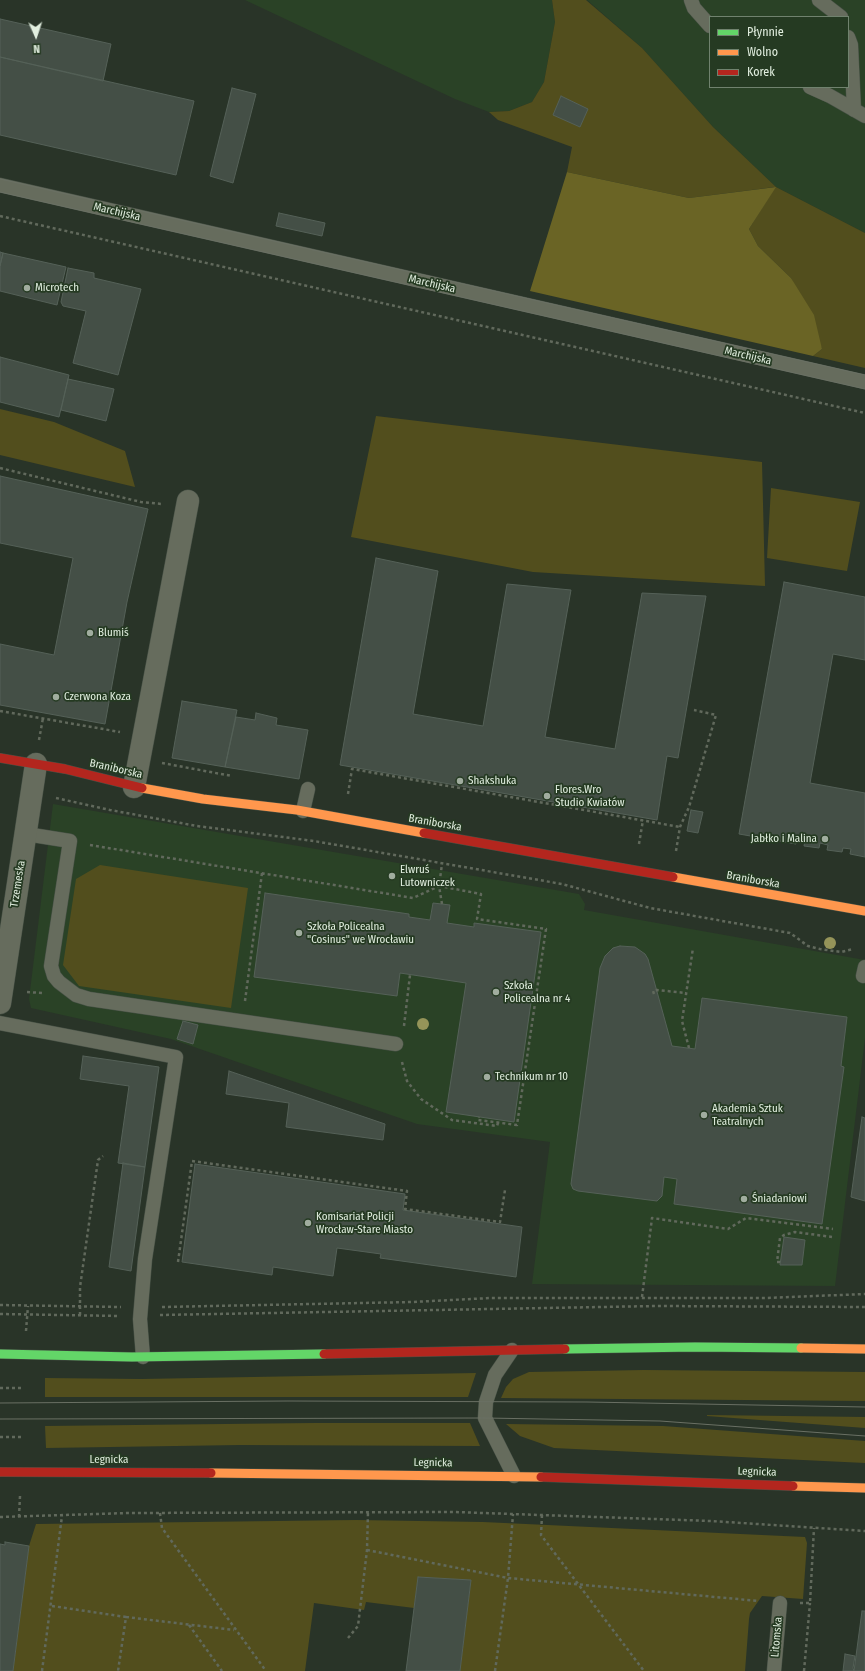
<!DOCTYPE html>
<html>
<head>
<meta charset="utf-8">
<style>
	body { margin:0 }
	#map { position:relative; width:865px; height:1671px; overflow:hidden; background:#293428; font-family:"Fira Sans Condensed",sans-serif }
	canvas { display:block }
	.legend { position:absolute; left:709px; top:16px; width:140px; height:72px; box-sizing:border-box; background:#253a22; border:1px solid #70826e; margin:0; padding:5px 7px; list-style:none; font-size:12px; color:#e1eedf }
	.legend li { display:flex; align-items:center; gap:8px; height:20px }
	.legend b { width:20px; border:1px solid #70826e }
	.north { position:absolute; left:16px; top:16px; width:40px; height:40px; -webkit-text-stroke:3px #253a22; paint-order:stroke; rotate:177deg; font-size:11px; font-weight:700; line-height:16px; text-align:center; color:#e1eedf }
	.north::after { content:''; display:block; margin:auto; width:14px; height:18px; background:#e1eedf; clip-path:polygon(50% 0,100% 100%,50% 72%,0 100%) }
</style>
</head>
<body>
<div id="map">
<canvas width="865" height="1671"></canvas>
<ul class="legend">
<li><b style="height:5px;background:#63d668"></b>Płynnie</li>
<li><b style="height:5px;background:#ff974d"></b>Wolno</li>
<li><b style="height:5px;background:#b3261e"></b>Korek</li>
</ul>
<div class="north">N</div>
</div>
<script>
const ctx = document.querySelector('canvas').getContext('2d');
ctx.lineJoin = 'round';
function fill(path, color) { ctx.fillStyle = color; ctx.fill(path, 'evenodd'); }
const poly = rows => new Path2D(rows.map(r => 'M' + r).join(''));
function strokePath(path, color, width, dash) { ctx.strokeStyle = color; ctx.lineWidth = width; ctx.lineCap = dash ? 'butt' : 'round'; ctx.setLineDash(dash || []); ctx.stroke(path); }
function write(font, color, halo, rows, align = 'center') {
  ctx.font = font + ' "Fira Sans Condensed",sans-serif'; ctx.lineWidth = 3.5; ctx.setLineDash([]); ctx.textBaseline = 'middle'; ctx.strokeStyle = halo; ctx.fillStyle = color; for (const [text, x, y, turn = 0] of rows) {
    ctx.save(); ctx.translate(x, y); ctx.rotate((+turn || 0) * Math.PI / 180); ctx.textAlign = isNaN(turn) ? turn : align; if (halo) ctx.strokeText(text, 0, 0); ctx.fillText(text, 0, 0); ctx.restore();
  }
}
fill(poly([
	[245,0,552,0,555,22,544,82,532,102,509,111,489,112,455,99],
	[587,0,865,0,865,233,776,187,713,127,642,48],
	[710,17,848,17,848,87,710,87],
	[53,804,579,894,585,904,584,910,865,960,865,1038,835,1286,532,1284,550,1142,417,1124,171,1039,31,1008,29,999]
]), '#2a4226');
fill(poly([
	[552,0,586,0,642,48,713,127,776,187,865,233,865,368,813,356,822,349,791,278,758,246,749,229,775,187,689,198,567,172,572,147,498,120,489,112,509,111,532,102,544,82,555,22],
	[0,409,54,422,125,451,135,487,0,455],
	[376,416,762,462,765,586,533,572,351,537],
	[771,488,860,502,847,571,767,558],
	[100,865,248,888,231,1008,79,986,63,965,76,879],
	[644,1370,865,1372,865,1401,501,1398,506,1387,513,1379,529,1372],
	[476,1373,468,1397,45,1397,45,1378,141,1379],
	[707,1415,865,1417,865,1428,707,1416],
	[314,1423,470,1423,480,1446,240,1445,46,1448,45,1426],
	[506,1424,663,1426,865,1441,865,1463,554,1448,520,1436],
	[356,1520,483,1522,805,1537,807,1543,803,1599,762,1596,750,1613,749,1619,745,1671,460,1671,471,1580,418,1577,414,1608,366,1602,364,1610,314,1603,305,1671,13,1671,29,1546,36,1524]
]), '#524e1d');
fill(poly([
	[567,172,689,198,776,187,749,229,758,246,791,278,814,315,822,349,813,356,530,291]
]), '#6a6425');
const building = poly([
	[0,19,111,44,103,81,0,57,0,19],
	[0,57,194,101,176,175,0,135,0,57],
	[232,88,256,94,233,183,210,176,232,88],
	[561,96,588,109,580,127,553,115,561,96],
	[279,213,325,223,322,236,276,226,279,213],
	[0,252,3,253,0,266,0,252],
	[3,253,66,267,57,305,0,291,0,266,3,253],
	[68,268,94,273,94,278,141,289,118,375,73,363,86,311,63,306,61,302,68,268],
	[0,357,69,375,59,417,0,402,0,357],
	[68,379,114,389,106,421,61,410,68,379],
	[0,476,148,509,127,602,105,724,0,705,0,644,54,655,73,558,0,543,0,476],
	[376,558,438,571,413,714,483,726,507,584,571,590,545,737,615,749,642,593,706,596,678,758,667,756,657,820,340,765,376,558],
	[784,582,865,597,865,660,833,654,810,783,865,793,865,857,850,854,851,849,843,848,842,852,827,850,828,845,820,843,819,848,804,846,805,841,797,839,796,844,769,839,771,835,762,833,762,838,739,834,784,582],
	[182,701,237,710,225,767,172,758,182,701],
	[256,713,277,718,276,725,308,730,299,779,225,767,236,717,255,720,256,713],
	[691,810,703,812,698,833,687,831,691,810],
	[265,893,409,914,409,917,430,920,433,903,450,905,447,923,474,927,474,923,541,932,514,1122,446,1112,466,983,400,973,397,996,254,977,265,893],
	[620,946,635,947,645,954,648,959,672,1046,695,1049,702,998,847,1017,841,1066,844,1067,822,1224,674,1204,677,1179,664,1177,662,1196,657,1201,578,1191,573,1189,571,1184,600,968,605,956,613,948,620,946],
	[183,1021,198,1025,193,1044,177,1039,183,1021],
	[83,1056,159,1067,145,1167,118,1163,129,1086,80,1079,83,1056],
	[229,1071,385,1124,383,1140,286,1127,289,1103,226,1094,229,1071],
	[862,1117,865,1118,865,1201,851,1197,862,1117],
	[123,1163,145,1167,131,1271,109,1267,123,1163],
	[195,1164,405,1194,403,1210,522,1227,516,1277,380,1258,381,1254,337,1248,333,1276,273,1267,272,1275,182,1262,195,1164],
	[784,1237,805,1240,802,1265,780,1265,784,1237],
	[5,1542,29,1546,13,1671,0,1671,0,1544,5,1545,5,1542],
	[418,1577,471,1580,460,1671,406,1671,418,1577],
	[862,1611,865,1611,865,1671,854,1671,862,1611],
	[845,1654,855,1656,853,1668,854,1671,843,1671,845,1654]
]);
fill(building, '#444f46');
strokePath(building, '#556158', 1);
const lane = poly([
	[691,0,694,8,710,26],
	[819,0,841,17],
	[848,37,851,45,854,110],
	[810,87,830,96,865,116],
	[0,185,865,382],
	[303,811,308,789],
	[26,834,70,841,51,966,54,976,59,982,76,995,89,999,396,1044],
	[863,976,865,967],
	[0,1023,176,1057,145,1259,140,1319,143,1357],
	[512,1350,495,1375,486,1402,485,1418,514,1476],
	[774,1671,780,1603]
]);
const street = poly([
	[134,787,188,501],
	[0,1003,36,764]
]);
const fast = poly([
	[565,1349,695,1347,801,1348],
	[0,1354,132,1357,324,1354]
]);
const slow = poly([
	[142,788,203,799,297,810,424,833],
	[673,877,865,911],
	[801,1348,865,1349],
	[211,1473,541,1477],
	[793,1486,865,1488]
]);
const jam = poly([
	[0,758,65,769,142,788],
	[424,833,673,877],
	[324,1354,565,1349],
	[0,1472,211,1473],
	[541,1477,793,1486]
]);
strokePath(lane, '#475146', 15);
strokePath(street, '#475146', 23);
strokePath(fast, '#475146', 10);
strokePath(slow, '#475146', 10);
strokePath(jam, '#475146', 10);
strokePath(poly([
	[0,216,865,413],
	[0,468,141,502,162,504],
	[0,711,120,732],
	[39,740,43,718],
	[162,763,232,776],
	[348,794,352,769,680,827],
	[56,798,110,810,197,826,314,841,562,884,650,908,790,933,808,946,820,949,841,952,853,949],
	[639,844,643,820],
	[90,845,413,898,439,886,442,864],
	[676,851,680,827,689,807,716,715,694,710],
	[442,904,439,886,481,894,477,919,546,929,517,1125,478,1120,479,1117],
	[27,992,42,993],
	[654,994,653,991,657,990,686,993],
	[245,1001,262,873],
	[404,1026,410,975],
	[689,1048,682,1021,693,948],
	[402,1062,407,1081,421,1099,452,1120,497,1126,498,1123],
	[178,1262,192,1161,407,1191,405,1209,500,1222,505,1190],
	[780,1262,777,1262,780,1238,784,1235,795,1232,832,1237],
	[642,1297,652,1218,728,1229,746,1218,833,1229],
	[0,1305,121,1307],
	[162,1307,412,1302,491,1298,765,1298,865,1294],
	[0,1314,119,1316],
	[80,1315,80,1287,98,1160,103,1156],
	[160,1315,656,1306,865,1307],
	[26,1331,28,1306],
	[0,1388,23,1388],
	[0,1437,22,1437],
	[160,1513,162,1528,266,1671],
	[542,1515,541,1535,644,1671],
	[0,1517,128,1513,455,1512,711,1521,865,1531],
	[19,1517,20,1496],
	[367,1550,508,1578,759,1601],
	[800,1603,810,1603,814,1528],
	[52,1606,126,1617,118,1671],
	[126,1617,234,1630],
	[189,1625,222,1671],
	[348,1638,358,1626,367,1550,368,1511],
	[42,1671,62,1516],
	[495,1671,508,1578,513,1514],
	[804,1671,810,1603]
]), '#61695c', 2.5, [3, 3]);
strokePath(lane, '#666c5d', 14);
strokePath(street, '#666c5d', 22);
strokePath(fast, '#63d668', 9);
strokePath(slow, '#ff974d', 9);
strokePath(jam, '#b3261e', 9);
strokePath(poly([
	[0,179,865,375],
	[0,192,865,389],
	[0,1403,288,1401,587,1402,865,1407],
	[0,1419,485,1418,660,1421,865,1436]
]), '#6a7064', 1);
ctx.fillStyle = '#959459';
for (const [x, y] of [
	[830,943],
	[423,1024]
]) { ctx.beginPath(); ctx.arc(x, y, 6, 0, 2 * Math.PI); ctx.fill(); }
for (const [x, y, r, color] of [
	[27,288,4,"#a1ad9f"],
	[90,633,4,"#a1ad9f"],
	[56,697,4,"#a1ad9f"],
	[460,781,4,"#a1ad9f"],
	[547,796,4,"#a1ad9f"],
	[825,839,4,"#a1ad9f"],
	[392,876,4,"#a1ad9f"],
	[299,933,4,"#a1ad9f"],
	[496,992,4,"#a1ad9f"],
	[487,1077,4,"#a1ad9f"],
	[704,1115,4,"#a1ad9f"],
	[744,1199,4,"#a1ad9f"],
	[308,1223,4,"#a1ad9f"]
]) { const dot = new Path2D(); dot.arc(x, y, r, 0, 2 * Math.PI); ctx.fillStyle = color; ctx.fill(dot); strokePath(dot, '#253a22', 1.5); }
write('11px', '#e1eedf', '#253a22', [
	["Marchijska",117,212,13],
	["Marchijska",432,284,13],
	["Marchijska",748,356,13],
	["Braniborska",116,769,13],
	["Braniborska",435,823,10],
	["Braniborska",753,880,10],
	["Trzemeska",18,884,-81],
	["Legnicka",109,1460],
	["Legnicka",433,1463,1],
	["Legnicka",757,1472,2],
	["Litomska",777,1637,-85]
]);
write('11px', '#e1eedf', '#253a22', [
	["Microtech",35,288],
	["Blumiś",98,633],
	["Czerwona Koza",64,697],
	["Shakshuka",468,781],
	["Flores.Wro",555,790],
	["Studio Kwiatów",555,803],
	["Jabłko i Malina",817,839,"right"],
	["Elwruś",400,870],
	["Lutowniczek",400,883],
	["Szkoła Policealna",307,927],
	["\"Cosinus\" we Wrocławiu",307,940],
	["Szkoła",504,986],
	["Policealna nr 4",504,999],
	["Technikum nr 10",495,1077],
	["Akademia Sztuk",712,1109],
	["Teatralnych",712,1122],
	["Śniadaniowi",752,1199],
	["Komisariat Policji",316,1217],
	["Wrocław-Stare Miasto",316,1230]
], 'left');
</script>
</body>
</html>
